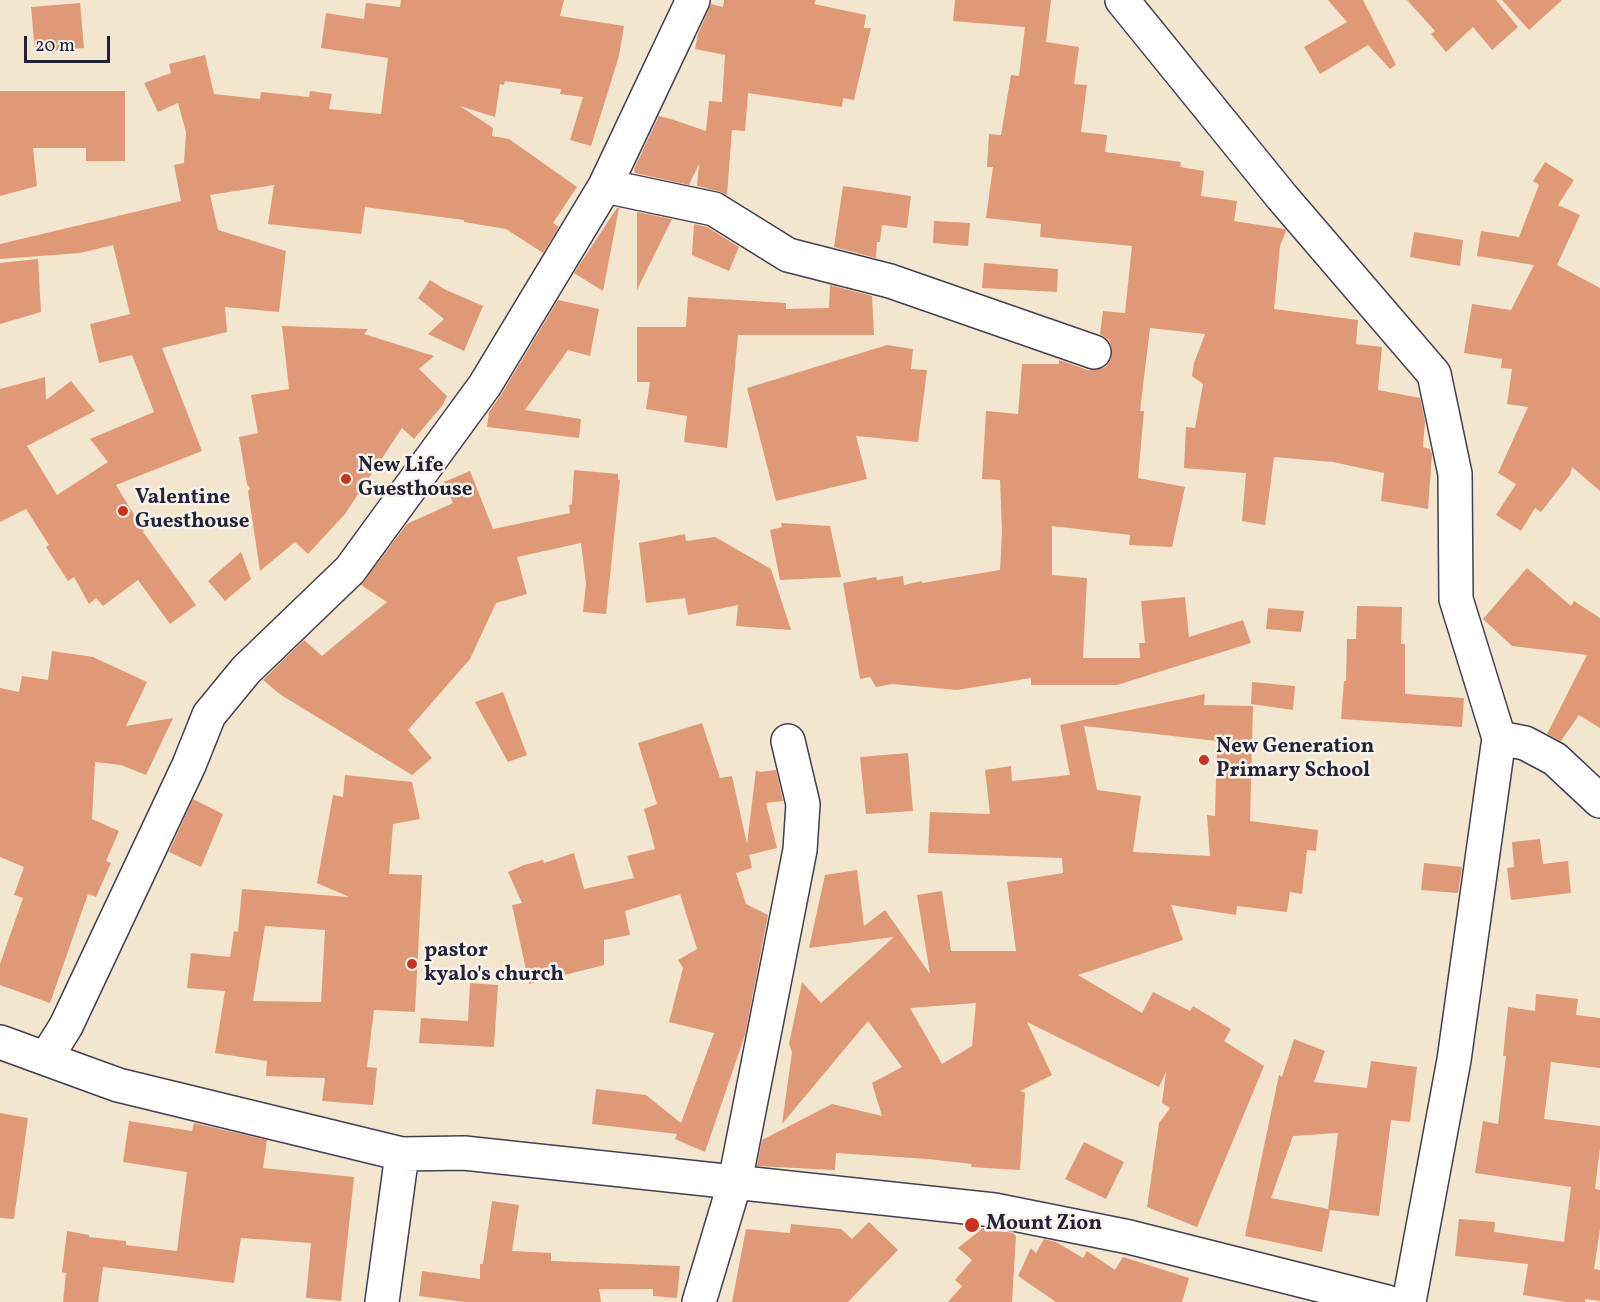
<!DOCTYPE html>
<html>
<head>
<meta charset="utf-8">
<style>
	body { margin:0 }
	#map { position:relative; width:1600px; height:1302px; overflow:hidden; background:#f3e6ce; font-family:Vollkorn,serif }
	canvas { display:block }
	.scale { position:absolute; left:24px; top:36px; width:86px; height:27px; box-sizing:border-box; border:3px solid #22223b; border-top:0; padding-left:8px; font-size:18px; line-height:21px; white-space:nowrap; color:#22223b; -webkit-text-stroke:4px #f7f3e8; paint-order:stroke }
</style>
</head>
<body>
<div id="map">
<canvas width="1600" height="1302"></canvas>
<div class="scale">20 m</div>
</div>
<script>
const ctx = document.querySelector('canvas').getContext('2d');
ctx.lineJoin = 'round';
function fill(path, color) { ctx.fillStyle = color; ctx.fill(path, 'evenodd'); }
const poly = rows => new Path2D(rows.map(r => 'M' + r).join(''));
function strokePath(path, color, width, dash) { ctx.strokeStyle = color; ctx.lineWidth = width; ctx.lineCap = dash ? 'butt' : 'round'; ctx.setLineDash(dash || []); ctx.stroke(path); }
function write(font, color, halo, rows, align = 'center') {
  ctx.font = font + ' Vollkorn,serif'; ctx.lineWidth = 5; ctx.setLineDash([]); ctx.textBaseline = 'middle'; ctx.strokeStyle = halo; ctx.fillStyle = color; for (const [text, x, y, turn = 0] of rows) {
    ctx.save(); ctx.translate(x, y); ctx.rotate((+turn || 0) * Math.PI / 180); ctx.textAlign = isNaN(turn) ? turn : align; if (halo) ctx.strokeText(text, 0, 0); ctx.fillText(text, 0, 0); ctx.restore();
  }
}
fill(poly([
	[401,0,564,0,560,16,624,26,619,56,591,146,570,140,583,97,560,94,561,89,505,81,504,85,500,84,495,117,460,106,493,128,492,136,509,139,577,187,553,223,559,227,543,253,506,229,464,222,464,220,365,207,361,234,268,224,274,185,210,195,218,230,286,251,279,312,225,307,227,332,162,348,202,451,116,485,144,531,143,532,196,605,170,624,138,580,103,606,96,598,89,604,74,577,68,581,46,547,49,545,26,509,0,522,0,389,45,377,46,400,71,381,95,411,27,446,57,495,108,462,90,439,154,412,132,355,99,363,90,324,130,314,113,245,80,253,0,259,0,244,181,201,174,165,184,163,186,132,178,103,158,112,144,83,171,73,169,64,205,55,214,94,260,99,261,92,309,97,310,91,332,94,329,109,381,114,388,58,321,48,326,13,364,19,366,3,400,7],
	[724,0,816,0,814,4,866,15,864,28,871,28,854,100,843,98,842,107,748,93,745,131,732,130,727,195,718,191,697,186,699,164,689,185,635,173,634,169,659,116,671,119,706,131,709,101,722,102,725,55,695,49,698,34,711,4,723,7],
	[955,0,1051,0,1046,42,1079,47,1074,84,1087,85,1081,132,1107,135,1105,152,1181,162,1180,167,1204,171,1201,196,1237,201,1234,221,1285,229,1286,231,1280,246,1274,309,1358,320,1356,344,1382,347,1378,390,1420,398,1425,422,1423,447,1430,449,1432,454,1428,509,1381,501,1384,473,1333,462,1274,457,1265,525,1242,521,1246,473,1184,468,1186,427,1195,428,1203,384,1192,376,1194,363,1205,334,1150,328,1140,411,1144,411,1138,478,1185,487,1172,547,1129,545,1130,535,1052,526,1052,575,1087,578,1083,658,1140,658,1139,643,1145,643,1141,601,1185,597,1189,637,1243,620,1251,643,1117,685,1031,685,1031,678,957,690,892,684,876,687,870,677,860,679,843,583,876,577,877,580,903,576,904,585,922,581,922,583,1000,570,1002,532,1000,480,982,479,986,411,1018,414,1022,364,1059,364,1059,360,1088,370,1097,370,1106,367,1111,359,1112,349,1109,340,1100,334,1103,311,1125,313,1132,246,1040,237,1041,224,986,218,993,167,987,167,989,134,1001,135,1011,75,1019,76,1025,27,953,21],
	[1328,0,1363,0,1396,65,1390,69,1368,45,1320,74,1304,47,1347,22],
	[1407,0,1496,0,1518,27,1492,50,1473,27,1446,52,1431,34,1435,31],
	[1502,0,1562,0,1529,30],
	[80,3,84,48,35,52,31,7],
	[0,91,125,91,125,161,86,161,86,148,33,148,37,186,0,196],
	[1545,162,1574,180,1558,205,1580,215,1557,265,1600,288,1600,491,1572,467,1570,475,1541,512,1535,508,1521,531,1496,515,1516,484,1498,473,1528,407,1507,404,1512,369,1501,368,1502,359,1464,353,1472,304,1511,310,1534,265,1477,256,1481,231,1519,237,1539,185,1533,181],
	[843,186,911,196,907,228,882,225,880,242,877,242,876,258,834,247],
	[617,208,619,208,603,291,574,273],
	[637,212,672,219,637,290],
	[934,221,970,223,968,246,933,243],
	[694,224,707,227,739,247,729,271,692,255],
	[1414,232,1463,240,1460,266,1410,257],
	[38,259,41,312,0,324,0,263],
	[984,263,1058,269,1057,292,982,288],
	[430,280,444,289,483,306,464,351,428,334,444,319,418,298],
	[830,285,872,296,874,335,738,335,727,448,684,442,687,416,646,409,650,382,637,382,637,327,686,327,688,297,786,303,786,309,829,308],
	[558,300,599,309,590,356,568,350,525,410,581,419,579,438,487,427,489,412,501,395],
	[282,326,368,329,364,334,434,356,419,369,447,396,442,406,414,439,402,428,345,514,308,554,295,542,260,571,248,491,250,489,247,484,239,437,258,433,251,395,289,389],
	[887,345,913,349,911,369,927,370,918,442,856,436,867,479,776,501,747,388],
	[574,470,618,474,618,480,620,480,606,614,583,612,586,583,581,543,517,557,527,594,496,603,470,659,408,730,432,758,412,775,281,695,263,680,304,640,322,656,387,602,361,585,407,524,453,503,444,482,470,471,493,529,570,513,569,505,572,504],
	[781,523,830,526,841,577,780,580,770,530,782,527],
	[685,534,686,541,715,537,771,569,791,630,736,626,738,605,688,615,685,598,646,603,639,543],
	[241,552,251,579,225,601,208,581],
	[1527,568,1571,606,1574,601,1600,618,1600,728,1579,715,1561,741,1547,734,1587,655,1512,646,1483,619],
	[1357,606,1402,607,1401,644,1405,644,1405,694,1464,698,1462,727,1341,719,1344,681,1346,681,1347,639,1356,639],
	[1268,608,1304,611,1301,632,1266,629],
	[52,651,93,657,147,682,126,726,173,718,146,775,121,765,95,762,92,819,119,831,106,861,111,863,96,897,88,894,50,1003,0,985,0,964,23,898,14,895,24,867,0,857,0,688,19,692,22,676,48,680],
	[1252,682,1295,686,1293,710,1251,704],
	[503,692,527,755,508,762,475,702],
	[1205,694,1204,705,1253,706,1250,821,1318,830,1316,851,1307,850,1302,894,1290,892,1287,912,1237,906,1236,915,1171,905,1183,940,1078,975,1142,1013,1153,992,1190,1011,1193,1006,1231,1029,1224,1041,1264,1066,1197,1227,1147,1207,1159,1123,1170,1108,1162,1103,1166,1072,1159,1087,1027,1022,1052,1075,1020,1091,1025,1093,1020,1170,971,1167,972,1164,928,1159,836,1153,835,1170,757,1166,762,1140,832,1104,882,1116,872,1083,902,1067,868,1021,782,1124,792,1052,789,1044,802,982,821,1003,894,937,809,948,825,875,857,870,864,926,885,910,930,974,917,895,942,891,951,951,1016,951,1007,882,1063,873,1062,858,928,853,930,812,990,814,985,770,1011,766,1012,781,1070,775,1060,725],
	[1084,726,1217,741,1215,816,1207,815,1210,856,1133,852,1141,796,1097,790],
	[976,1003,972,1046,942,1064,910,1008],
	[702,723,720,778,732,776,747,844,756,770,759,772,776,770,783,801,766,803,777,848,749,855,752,868,736,873,746,904,768,915,745,1035,705,1152,675,1139,677,1134,592,1124,596,1089,646,1095,681,1123,714,1033,669,1022,683,968,678,960,697,949,680,894,625,911,630,935,604,940,604,965,529,984,512,905,522,903,508,872,524,865,543,860,544,863,574,853,584,889,634,878,627,856,655,849,644,809,657,804,638,743],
	[908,753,913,811,866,814,860,757],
	[345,775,412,782,420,819,393,824,389,874,422,875,415,1012,374,1010,367,1067,377,1068,373,1105,322,1101,325,1078,266,1076,267,1061,215,1053,225,991,187,988,191,953,230,957,234,931,238,932,242,889,349,897,317,883,333,795,343,797],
	[265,926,325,930,321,1002,253,1001],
	[193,799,223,814,201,867,169,852],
	[1540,839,1543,864,1568,861,1571,893,1511,900,1507,868,1514,867,1512,842],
	[1424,863,1462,867,1458,893,1421,890],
	[470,983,498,985,494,1047,419,1043,421,1018,468,1021],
	[1536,994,1578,999,1576,1015,1600,1018,1600,1068,1551,1062,1544,1119,1600,1126,1600,1148,1595,1189,1600,1190,1600,1229,1594,1269,1600,1270,1600,1301,1585,1299,1585,1302,1566,1302,1523,1295,1528,1264,1455,1256,1459,1219,1495,1222,1494,1232,1564,1242,1571,1187,1475,1173,1483,1121,1498,1124,1506,1056,1503,1056,1508,1007,1535,1011],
	[1294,1039,1325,1051,1314,1082,1367,1088,1371,1061,1417,1067,1410,1122,1391,1120,1379,1216,1330,1210,1322,1252,1245,1236,1279,1075,1282,1077],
	[1338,1133,1328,1209,1271,1198,1293,1136],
	[0,1113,28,1118,14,1219,0,1218],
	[129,1121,192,1131,194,1123,267,1140,263,1168,354,1177,341,1301,306,1298,311,1243,241,1238,234,1283,103,1267,98,1302,63,1302,66,1273,62,1272,67,1231,89,1235,89,1237,126,1241,126,1245,177,1251,187,1172,123,1162],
	[1084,1142,1124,1162,1106,1199,1065,1179],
	[492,1201,519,1205,512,1251,551,1253,551,1261,680,1266,677,1298,653,1296,653,1289,599,1289,601,1302,465,1302,419,1296,422,1271,480,1279,480,1264,483,1264],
	[869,1222,898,1250,848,1302,732,1302,746,1229,790,1233,791,1224,841,1229,852,1239],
	[983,1228,1013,1233,1016,1236,1012,1302,948,1302,962,1286,955,1280,972,1260,958,1248],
	[1044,1239,1056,1242,1083,1258,1087,1251,1115,1270,1123,1257,1189,1278,1182,1302,1056,1302,1018,1276,1031,1248,1036,1253]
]), '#e09977');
const street = poly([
	[1122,0,1282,197,1434,374,1455,474,1456,599,1499,738,1454,1060,1409,1302],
	[605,186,714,209,788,255,890,281,1094,352],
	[1499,738,1525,743,1555,759,1600,801],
	[0,1042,118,1085,402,1154,464,1153,994,1210,1129,1237,1387,1302],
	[46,1058,66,1026,189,765,209,715,246,670,350,570,485,385,605,186,693,0],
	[382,1302,402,1154],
	[699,1302,735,1182,800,850,803,804,788,741]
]);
strokePath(street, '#413f51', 36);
strokePath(street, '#fff', 33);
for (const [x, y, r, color] of [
	[346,479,6,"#c8321e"],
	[123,511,6,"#c8321e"],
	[1204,760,6,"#c8321e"],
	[412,964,6,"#c8321e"],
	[972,1225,8,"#c8321e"]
]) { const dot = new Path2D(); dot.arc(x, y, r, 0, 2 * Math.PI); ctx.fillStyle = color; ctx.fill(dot); strokePath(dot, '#f7f3e8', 2); }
write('bold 21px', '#22223b', '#f7f3e8', [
	["New Life",358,467],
	["Guesthouse",358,491],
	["Valentine",135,499],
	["Guesthouse",135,523],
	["New Generation",1216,748],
	["Primary School",1216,772],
	["pastor",424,952],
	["kyalo's church",424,976],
	["Mount Zion",986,1225]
], 'left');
</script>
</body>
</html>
